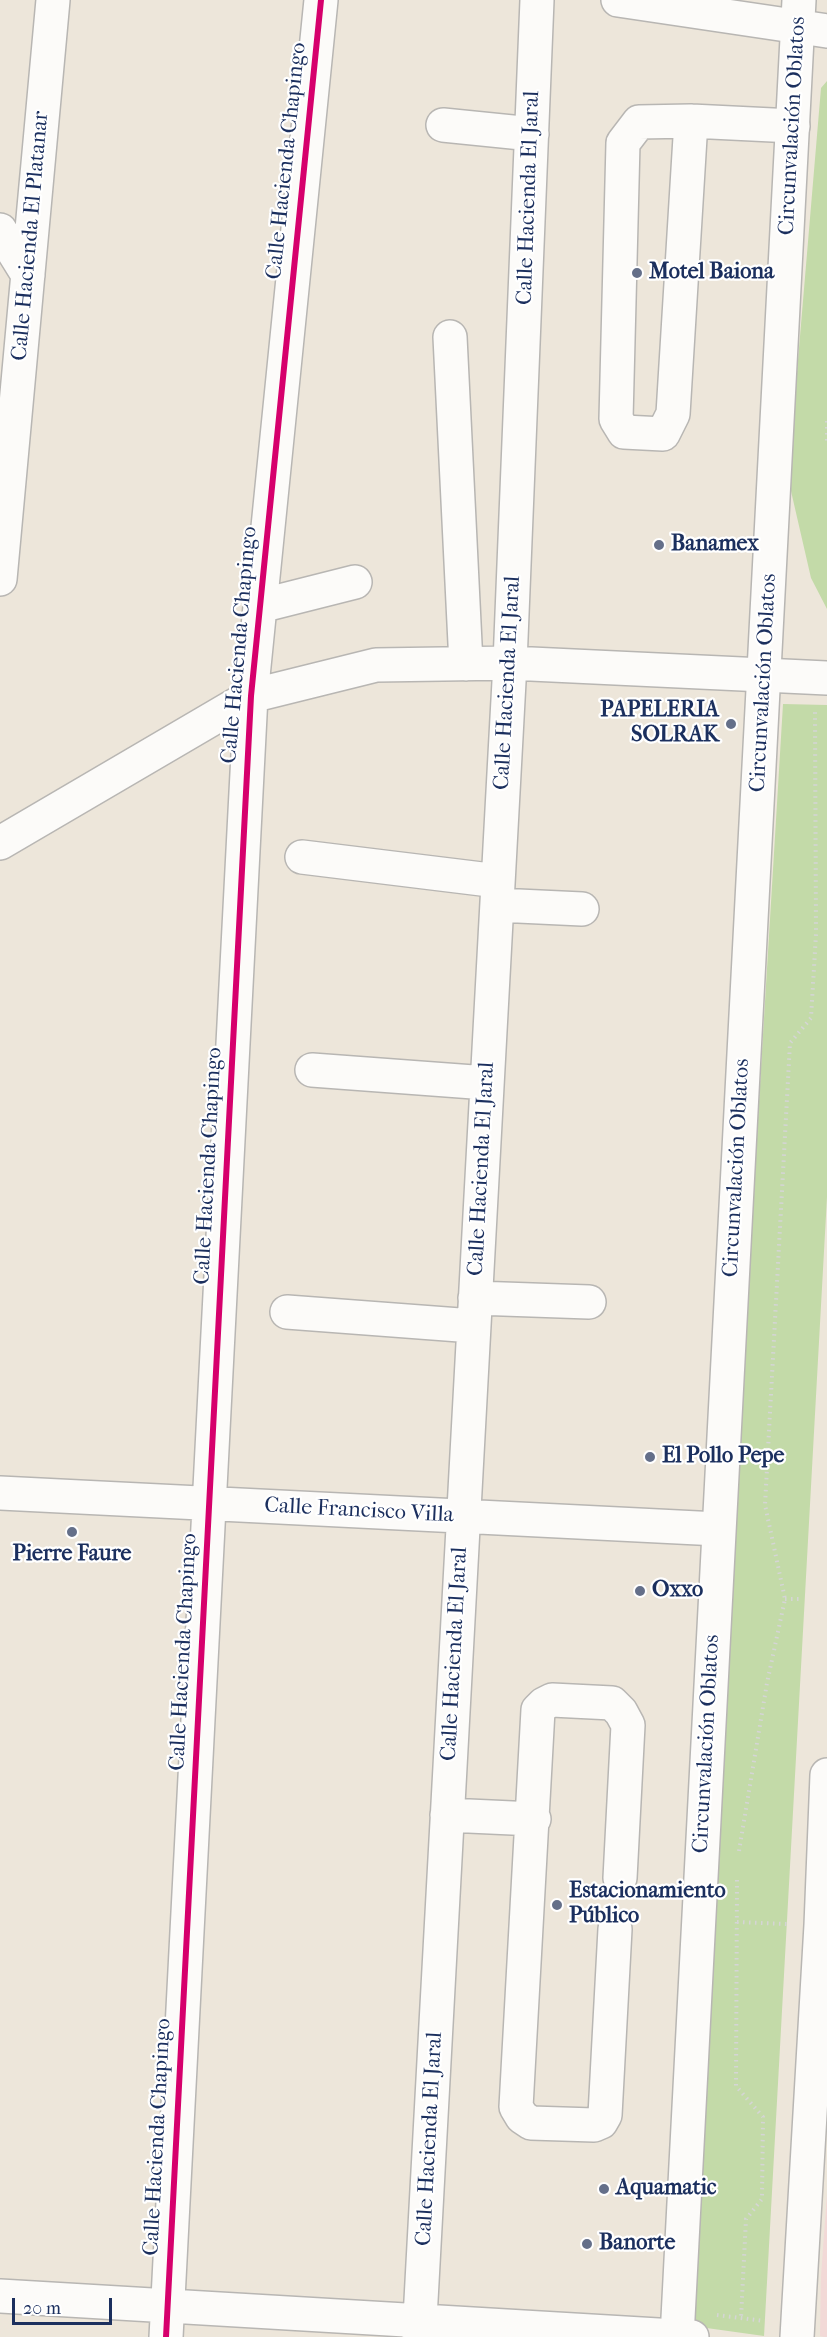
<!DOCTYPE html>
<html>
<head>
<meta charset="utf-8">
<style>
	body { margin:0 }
	#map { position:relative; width:827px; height:2337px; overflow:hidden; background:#ede6da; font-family:"IM FELL French Canon",serif }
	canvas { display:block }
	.scale { position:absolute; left:12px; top:2298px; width:100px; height:27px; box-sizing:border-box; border:3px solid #1b2f5e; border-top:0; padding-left:8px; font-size:18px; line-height:21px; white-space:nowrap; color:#1b2f5e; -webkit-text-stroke:4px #fff; paint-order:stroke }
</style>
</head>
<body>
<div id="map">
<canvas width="827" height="2337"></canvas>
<div class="scale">20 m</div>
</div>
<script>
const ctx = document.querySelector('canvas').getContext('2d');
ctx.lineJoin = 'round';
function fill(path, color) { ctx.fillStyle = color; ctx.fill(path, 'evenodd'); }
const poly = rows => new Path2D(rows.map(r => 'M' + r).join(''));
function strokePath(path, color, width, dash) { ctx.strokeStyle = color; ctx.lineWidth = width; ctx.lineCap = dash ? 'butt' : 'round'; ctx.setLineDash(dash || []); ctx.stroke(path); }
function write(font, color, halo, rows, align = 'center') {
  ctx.font = font + ' "IM FELL French Canon",serif'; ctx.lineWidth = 4.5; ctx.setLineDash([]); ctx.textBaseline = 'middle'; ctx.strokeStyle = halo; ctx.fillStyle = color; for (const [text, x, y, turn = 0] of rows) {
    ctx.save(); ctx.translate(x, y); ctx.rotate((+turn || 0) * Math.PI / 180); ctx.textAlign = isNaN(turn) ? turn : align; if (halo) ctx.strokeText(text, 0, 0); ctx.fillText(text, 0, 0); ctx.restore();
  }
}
fill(poly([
	[827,2194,827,2337,824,2337,820,2336,821,2276]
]), '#f2d9d7');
fill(poly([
	[827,81,827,609,811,578,788,478,821,88],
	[783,704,827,705,827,1197,764,2336,685,2325]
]), '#c3daa8');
const minor = poly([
	[618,0,827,31],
	[691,121,673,414,663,434,624,432,616,419,623,143,639,122,691,121,793,126],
	[443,125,532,134],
	[0,230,28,275],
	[450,337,466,664],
	[0,579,53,0],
	[260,606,355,582],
	[0,843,251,696,376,665,510,663,827,678],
	[302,857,498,881],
	[497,905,582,909],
	[312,1070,487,1083],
	[475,1298,589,1302],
	[287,1312,473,1326],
	[0,1493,718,1529],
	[447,1815,534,1819],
	[615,1929,605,2115,601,2122,594,2125,531,2123,522,2117,516,2107,538,1710,544,1704,552,1700,612,1703,621,1712,628,1725,620,1878],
	[0,2296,692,2337],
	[166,2337,251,696,321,0],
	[419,2337,510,663,537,0]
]);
const major = poly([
	[677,2337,799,0],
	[797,2337,821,1925,827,1775]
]);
strokePath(minor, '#b8b6b3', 36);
strokePath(major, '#b8b6b3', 36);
strokePath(poly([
	[827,421,827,444],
	[785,1599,803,1599],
	[739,1851,767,1683,785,1599,765,1505,790,1043,811,1018,816,934,815,712],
	[737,1880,736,2086,763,2117,762,2199,746,2219,741,2318],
	[737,1922,787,1924],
	[717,2315,764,2321]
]), '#d5d5d5', 4, [1.5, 4.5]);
strokePath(minor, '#fcfbf9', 33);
strokePath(major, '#fcfbf9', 33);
strokePath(poly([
	[166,2337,251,696,321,0]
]), '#d6006c', 6);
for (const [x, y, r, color] of [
	[637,273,6,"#646f89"],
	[659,545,6,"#646f89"],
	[731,724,6,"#646f89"],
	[650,1457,6,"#646f89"],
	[72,1532,6,"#646f89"],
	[640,1591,6,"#646f89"],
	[557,1905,6,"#646f89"],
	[604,2189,6,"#646f89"],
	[587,2244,6,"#646f89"]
]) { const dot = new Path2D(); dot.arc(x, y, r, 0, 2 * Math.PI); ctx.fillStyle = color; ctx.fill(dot); strokePath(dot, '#fff', 2); }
write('22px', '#1b2f5e', '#fff', [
	["Circunvalación Oblatos",793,126,-87],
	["Calle Hacienda Chapingo",287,161,-84],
	["Calle Hacienda El Jaral",529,198,-88],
	["Calle Hacienda El Platanar",31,236,-85],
	["Calle Hacienda Chapingo",240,645,-85],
	["Calle Hacienda El Jaral",508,683,-87],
	["Circunvalación Oblatos",764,683,-87],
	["Calle Hacienda Chapingo",209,1166,-87],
	["Circunvalación Oblatos",737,1168,-87],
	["Calle Hacienda El Jaral",482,1169,-87],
	["Calle Francisco Villa",359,1511,3],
	["Calle Hacienda Chapingo",184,1652,-87],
	["Calle Hacienda El Jaral",455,1654,-87],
	["Circunvalación Oblatos",707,1744,-87],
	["Calle Hacienda Chapingo",158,2137,-87],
	["Calle Hacienda El Jaral",430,2139,-87]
]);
write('bold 22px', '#1b2f5e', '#fff', [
	["Motel Baiona",649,273],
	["Banamex",671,545],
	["PAPELERIA",719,711,"right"],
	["SOLRAK",719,736,"right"],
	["El Pollo Pepe",662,1457],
	["Pierre Faure",72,1555,"center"],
	["Oxxo",652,1591],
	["Estacionamiento",569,1892],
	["Público",569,1917],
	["Aquamatic",616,2189],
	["Banorte",599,2244]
], 'left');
</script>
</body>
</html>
